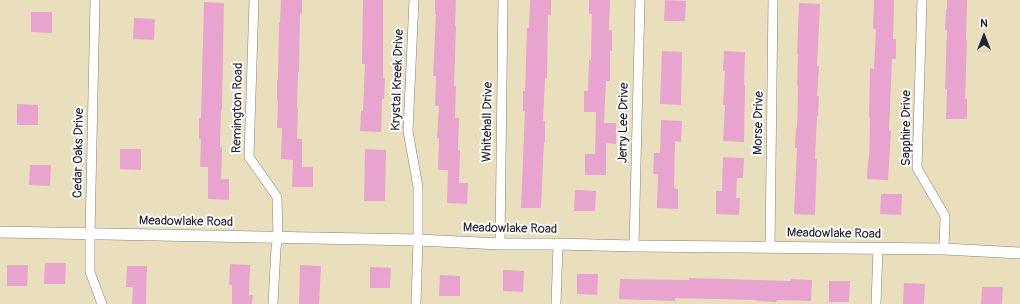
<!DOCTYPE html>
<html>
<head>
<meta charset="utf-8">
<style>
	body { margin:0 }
	#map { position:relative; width:1020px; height:304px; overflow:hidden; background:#e9dfbc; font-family:Pangolin,sans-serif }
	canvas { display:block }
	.north { position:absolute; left:964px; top:16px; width:40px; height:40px; -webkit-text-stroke:3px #fdfcf7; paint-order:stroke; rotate:0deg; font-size:11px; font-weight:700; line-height:16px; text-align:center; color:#22223b }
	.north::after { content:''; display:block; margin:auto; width:14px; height:18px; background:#22223b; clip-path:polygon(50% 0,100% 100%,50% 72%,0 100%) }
</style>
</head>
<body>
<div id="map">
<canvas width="1020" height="304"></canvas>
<div class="north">N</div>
</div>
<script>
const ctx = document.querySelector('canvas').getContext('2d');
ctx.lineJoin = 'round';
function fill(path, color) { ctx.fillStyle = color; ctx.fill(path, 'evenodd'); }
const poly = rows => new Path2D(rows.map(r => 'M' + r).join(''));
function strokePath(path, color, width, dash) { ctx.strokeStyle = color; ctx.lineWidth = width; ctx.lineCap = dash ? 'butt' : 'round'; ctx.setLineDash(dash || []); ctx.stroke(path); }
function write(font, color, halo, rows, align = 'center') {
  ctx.font = font + ' Pangolin,sans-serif'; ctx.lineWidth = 4; ctx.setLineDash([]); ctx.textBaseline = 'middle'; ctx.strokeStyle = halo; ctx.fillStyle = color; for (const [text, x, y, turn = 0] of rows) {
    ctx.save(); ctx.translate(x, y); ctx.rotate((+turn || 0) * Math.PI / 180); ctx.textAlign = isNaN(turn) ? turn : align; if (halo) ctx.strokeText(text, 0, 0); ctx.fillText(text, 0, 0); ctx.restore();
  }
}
fill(poly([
	[281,0,302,0,302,14,300,14,299,72,298,72,297,108,298,108,297,139,302,139,302,167,313,167,313,187,292,187,293,160,281,159,282,128,277,128,278,101,277,101,277,80,278,80,279,22,280,23],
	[363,0,383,0,383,78,385,78,384,99,382,99,381,132,360,131,361,111,363,111,365,64,362,64],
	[435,0,456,0,455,26,456,26,454,86,456,86,455,118,459,118,458,150,460,150,459,183,468,183,467,204,447,203,448,170,438,170,439,138,437,138,439,106,435,106,436,76,433,76,436,14,435,14],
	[530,0,551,0,551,15,548,15,547,78,545,78,543,121,545,121,545,142,544,142,541,208,521,208,525,111,523,111,523,91,525,91,527,28,529,28],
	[589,0,610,0,609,30,612,30,612,51,610,51,610,81,606,81,604,123,616,123,616,144,606,143,606,175,585,175,585,154,595,154,596,112,584,112,584,91,588,91,589,60,591,60,592,14,589,14],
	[665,0,686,1,685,21,664,21],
	[874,0,894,0,893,39,896,39,896,59,892,59,889,131,891,131,888,180,867,179,868,159,869,159,870,118,869,118,870,68,874,69,876,29,873,29],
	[947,0,967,0,966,40,967,40,965,99,967,99,967,119,946,119,947,89,945,89,947,30,945,30,946,9,947,9],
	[204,2,224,3,222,110,221,110,220,147,222,147,221,179,229,179,229,200,208,199,208,167,200,167,201,139,199,139,199,118,201,118],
	[799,3,820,4,817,66,819,66,817,96,819,96,818,116,817,116,815,159,817,159,815,215,794,214,797,148,795,148,796,127,797,128,798,86,797,86,798,54,797,54],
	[31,12,52,12,52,33,31,32],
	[134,18,155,19,154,40,133,39],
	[662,51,682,52,681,105,660,104],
	[724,51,745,52,744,85,745,85,744,142,723,141,725,105,723,105,725,71,723,71],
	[17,104,38,105,38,125,17,125],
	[661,120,682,121,681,142,675,141,674,188,678,189,678,209,657,208,658,174,653,174,654,153,660,153],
	[120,149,141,149,141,170,120,169],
	[365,149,386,150,385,201,364,201],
	[723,157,744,158,743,178,737,178,736,198,740,198,739,215,716,214,716,191,722,191],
	[30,165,51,165,50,186,29,185],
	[575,190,596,191,595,211,574,211],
	[881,194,902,194,901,215,880,214],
	[45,263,66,263,65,284,44,284],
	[230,264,250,265,249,295,253,295,252,304,232,304,232,285,229,285],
	[7,265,28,265,27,286,7,286],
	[300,265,321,266,319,304,299,304],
	[127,266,147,266,146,304,132,304,133,287,126,287],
	[370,267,391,268,390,288,370,288],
	[503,270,524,271,523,292,503,291],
	[577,274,598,274,597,295,577,294],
	[440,275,460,276,460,296,439,296],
	[689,278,791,281,791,279,812,280,811,301,777,300,776,302,756,301,756,300,675,298,675,301,619,299,620,279,689,280],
	[829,281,850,281,849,302,829,302],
	[904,283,925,284,924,304,903,304],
	[982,287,1003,287,1002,304,981,304]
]), '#e8a4ce');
const minor = poly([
	[95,0,90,235,90,272,102,304],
	[254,0,249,157,277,197,278,238,276,248,273,304],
	[414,0,408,131,418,187,418,240,416,304],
	[922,0,917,168,945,216,944,249],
	[500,244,503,0],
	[634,246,640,0],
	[770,247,773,0],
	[556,304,558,244],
	[876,304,878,249]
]);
const tertiary = poly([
	[0,232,418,240,500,244,558,244,634,246,944,249,1020,253]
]);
strokePath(minor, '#86807c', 10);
strokePath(tertiary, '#86807c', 12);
strokePath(minor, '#fff', 9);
strokePath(tertiary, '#fff', 11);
write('13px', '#22223b', '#fdfcf7', [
	["Krystal Kreek Drive",398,80,-88],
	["Remington Road",238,108,-89],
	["Whitehall Drive",488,122,-89],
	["Jerry Lee Drive",624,123,-89],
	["Morse Drive",759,123,-89],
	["Sapphire Drive",907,128,-90],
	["Cedar Oaks Drive",79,153,-89],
	["Meadowlake Road",186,222,1],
	["Meadowlake Road",510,229,1],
	["Meadowlake Road",834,234,1]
]);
</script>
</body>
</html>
